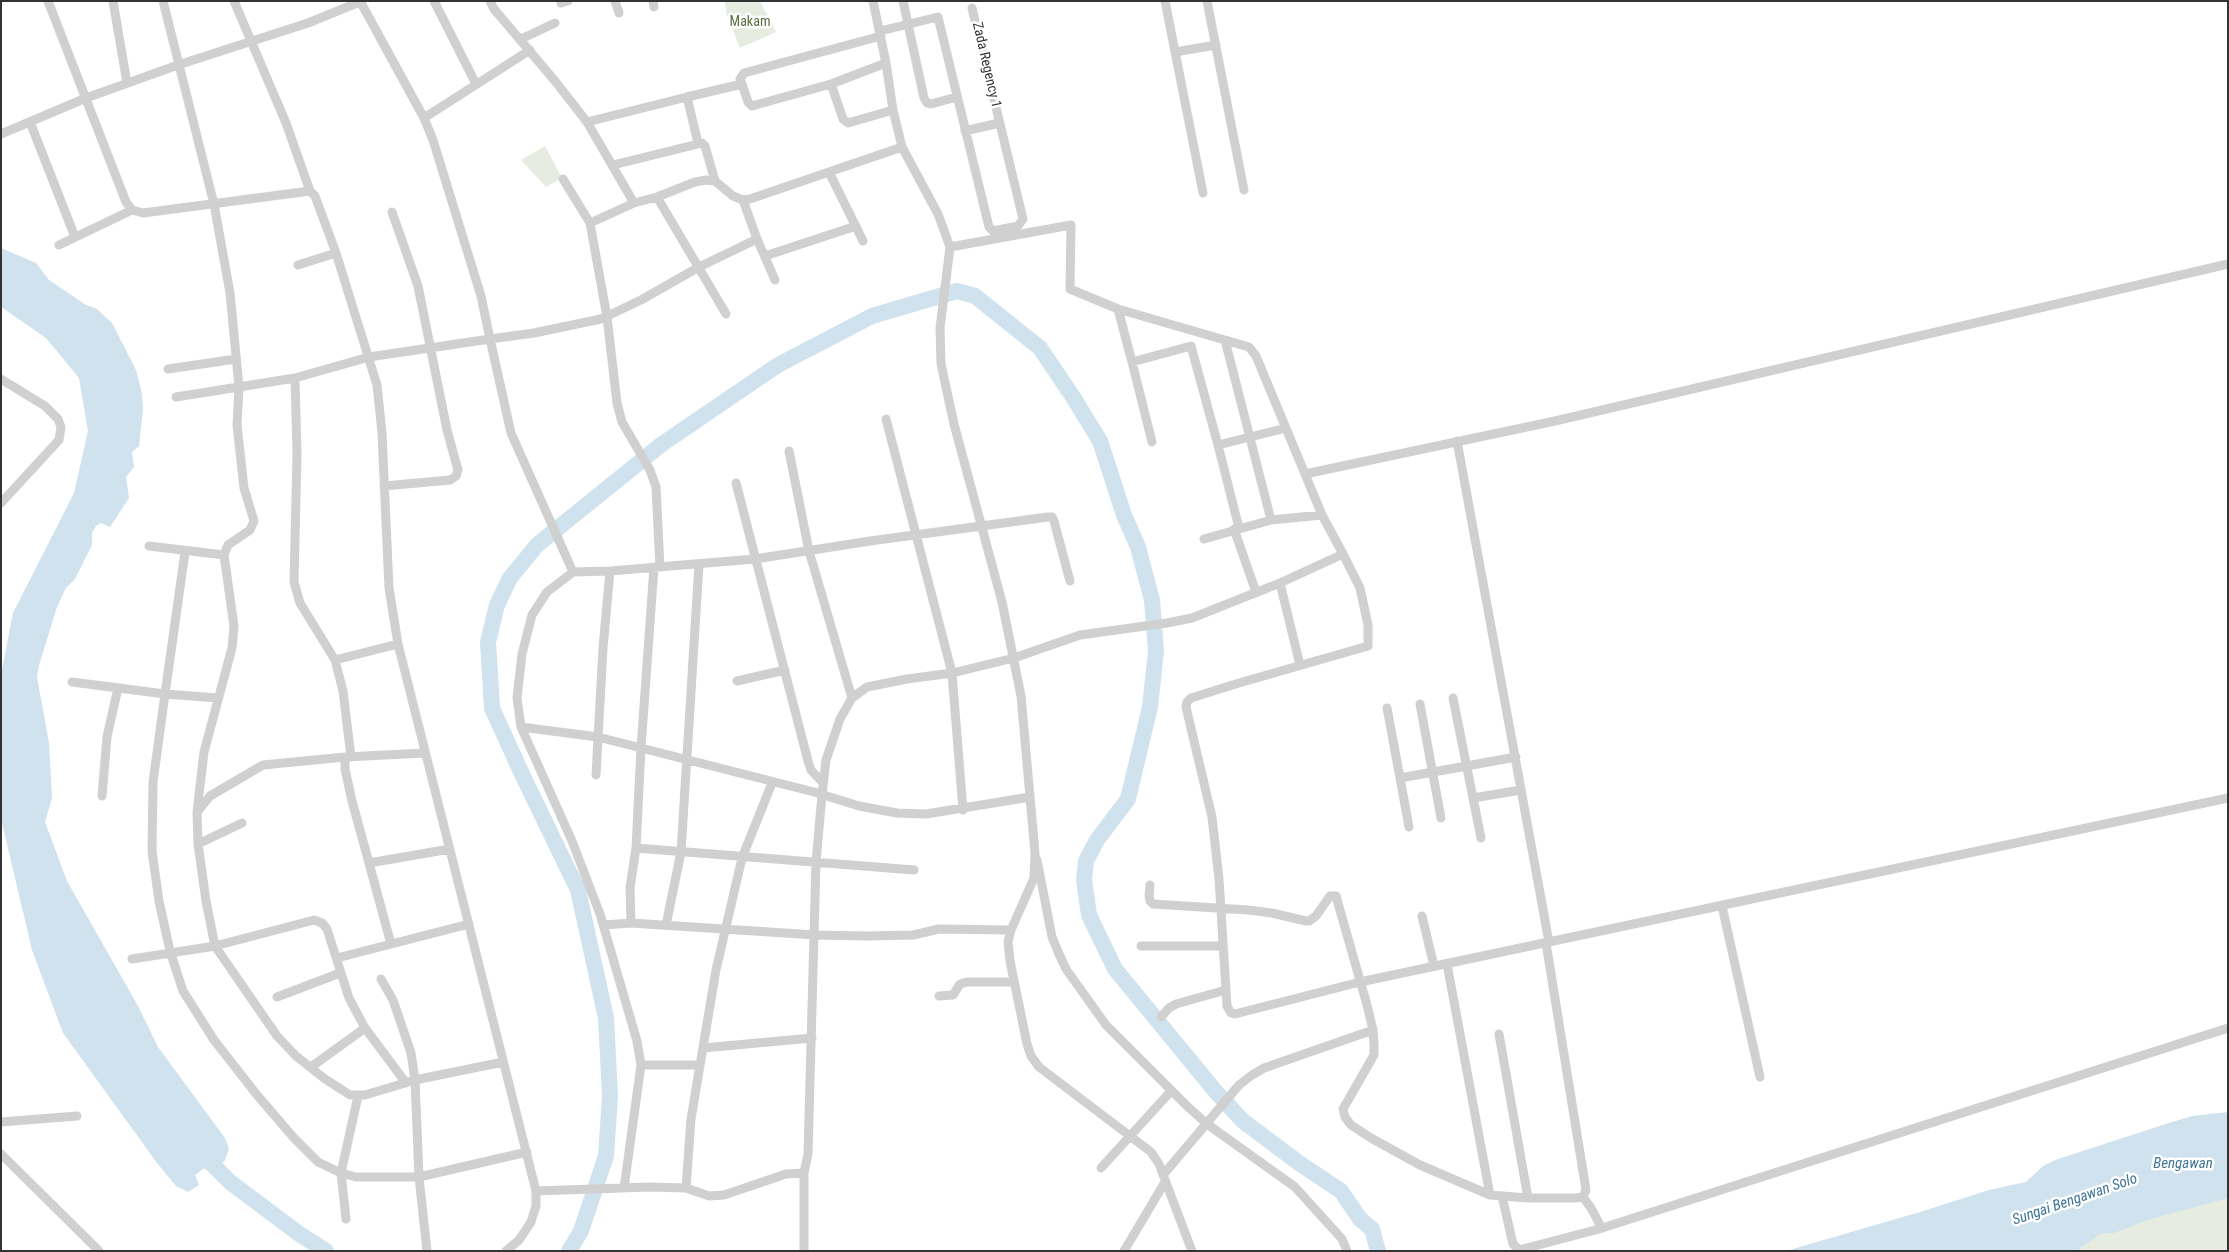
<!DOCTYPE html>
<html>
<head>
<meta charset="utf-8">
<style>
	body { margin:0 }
	#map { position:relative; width:2229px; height:1252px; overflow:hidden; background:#fff; font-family:"Roboto Condensed",sans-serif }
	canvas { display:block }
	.frame { position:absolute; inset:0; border:2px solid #333; pointer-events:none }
</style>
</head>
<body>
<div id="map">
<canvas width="2229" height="1252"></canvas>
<div class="frame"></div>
</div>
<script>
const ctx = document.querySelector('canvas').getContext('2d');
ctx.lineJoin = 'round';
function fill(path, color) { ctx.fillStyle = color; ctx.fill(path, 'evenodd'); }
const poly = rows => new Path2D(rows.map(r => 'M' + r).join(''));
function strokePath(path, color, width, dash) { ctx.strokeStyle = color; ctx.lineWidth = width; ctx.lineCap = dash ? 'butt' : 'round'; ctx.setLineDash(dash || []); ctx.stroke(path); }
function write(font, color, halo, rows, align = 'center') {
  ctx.font = font + ' "Roboto Condensed",sans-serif'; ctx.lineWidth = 5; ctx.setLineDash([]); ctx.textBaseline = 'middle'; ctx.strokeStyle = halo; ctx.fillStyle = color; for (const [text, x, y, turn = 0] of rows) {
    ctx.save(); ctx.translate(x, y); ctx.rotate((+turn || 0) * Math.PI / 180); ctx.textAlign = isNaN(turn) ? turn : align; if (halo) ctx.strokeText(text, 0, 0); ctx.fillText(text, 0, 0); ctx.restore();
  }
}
fill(poly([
	[725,1,757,1,761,3,776,32,740,48,726,12],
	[545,146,562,178,546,187,521,160],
	[2224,1198,2228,1198,2228,1251,2077,1251,2100,1234,2115,1233,2148,1220]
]), '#e6ecdf');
fill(poly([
	[1,248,36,263,49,280,86,305,97,309,112,323,136,370,142,394,143,409,139,446,132,452,134,467,126,477,129,498,110,527,101,523,96,526,92,533,92,545,75,579,66,588,57,607,39,665,37,677,49,743,52,798,45,822,67,881,138,1006,158,1047,225,1138,229,1149,224,1162,203,1169,195,1175,199,1185,188,1192,176,1186,157,1163,63,1033,32,950,2,823,1,675,13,613,74,493,88,431,79,378,46,338,1,307],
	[2228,1112,2228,1198,2148,1220,2115,1233,2100,1234,2077,1251,1786,1251,1920,1212,1989,1190,2026,1182,2043,1166,2055,1160,2169,1123,2192,1116]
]), '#cfe2ee');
strokePath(poly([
	[200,1152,230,1182,298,1233,326,1251],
	[569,1251,581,1231,606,1156,610,1096,606,1018,578,890,521,772,492,708,488,642,497,605,510,578,537,545,662,444,778,365,872,316,957,291,975,296,1040,348,1073,397,1100,441,1124,515,1138,547,1152,600,1156,651,1150,707,1128,799,1097,840,1086,861,1084,880,1089,915,1115,969,1216,1092,1243,1121,1299,1163,1341,1191,1360,1219,1372,1229,1378,1251]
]), '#cfe2ee', 16);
strokePath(poly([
	[48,1,126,202,132,210,143,213,310,191,315,196,336,253,377,385,382,433,389,588,398,644,536,1191,536,1206,531,1222,519,1240,506,1251],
	[113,1,127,83],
	[163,1,214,204,230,293,239,387,237,425,244,488,254,521,250,530,228,545,224,555,234,626,232,648,204,752,197,812,198,844,206,901,215,946,277,1036,296,1056,325,1079,350,1095,365,1095,415,1080,503,1062],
	[234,1,286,123,310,191],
	[434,1,476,84],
	[490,1,494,9,555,81,587,122,634,203,590,223,563,179],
	[615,1,619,13],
	[653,1,654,7],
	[873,1,886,63,893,110,902,147,938,214,950,247,940,328,941,364,954,424,1002,602,1021,696,1035,853,1034,878,1011,930,1008,942,1010,961,1027,1044,1031,1056,1039,1067,1151,1152,1159,1164,1192,1251],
	[903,1,924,98,927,103,931,104,957,97],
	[1165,1,1203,193],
	[1207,1,1244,190],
	[561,3,568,1],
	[880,31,938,17,989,227,993,231,1018,226,1023,219,972,8],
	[521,39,555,23],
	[1175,52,1216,45],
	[742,84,740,79,744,73,881,36],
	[831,84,843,119,848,123,893,110],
	[687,97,742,84,748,102,752,106,831,84,886,63],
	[424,118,530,50],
	[30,122,75,237],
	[587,122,687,97,698,143],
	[965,131,999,123],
	[1,134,86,98,178,65,308,23,362,1],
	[613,165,702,143,705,146,715,181],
	[829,172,863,241],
	[657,197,726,314],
	[634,203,657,197,695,182,706,180,715,181,733,196,743,200,750,199,902,147],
	[590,223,607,317,617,403,622,422,650,470,656,487,660,567],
	[757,239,775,280],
	[59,245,132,210],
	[950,247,1071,225,1070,289,1118,309,1132,362,1191,346,1218,445,1286,428],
	[765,256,856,226],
	[298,265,336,253],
	[1118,309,1249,347,1256,356,1305,474],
	[1225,340,1271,520],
	[1132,362,1152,442],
	[168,369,236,359],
	[295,378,297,454,294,582,300,603,335,660,343,691,351,757],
	[1,379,45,406,58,419,61,427,59,440,1,503],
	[176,397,295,378,369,357,490,339,481,296,433,140,424,118,360,1],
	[886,419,952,673,963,810],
	[1457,441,1549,942],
	[1218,445,1239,528],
	[789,451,809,551,852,698],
	[736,483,808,761,811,770,823,783],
	[384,486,450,480,456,476,458,470,447,430,418,286,392,212],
	[1322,515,1305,474,1555,421,2228,264],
	[1234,529,1256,592],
	[149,546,224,555],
	[185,552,165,694,218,698],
	[1343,554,1360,588,1368,625,1368,646,1239,683,1191,698,1187,702,1186,707,1212,817,1219,879,1227,1006,1231,1013,1235,1014,1360,982,2228,798],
	[573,572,511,433,490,339,534,333,601,319,641,300,699,267,757,239,743,200],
	[1280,583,1300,665],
	[335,660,398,644],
	[737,681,785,670],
	[72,682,165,694,153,782,152,851,159,901,170,951,183,991,214,1040,257,1095,294,1138,318,1162,341,1173,356,1177,419,1177,527,1152],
	[1453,698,1481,838],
	[1420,704,1441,818],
	[1387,708,1400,778],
	[521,727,598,737,814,792,859,806,897,813,926,814,1030,797],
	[425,753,345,757,345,769,352,801,369,863,450,849],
	[596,775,603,648,610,571],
	[102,796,107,737,118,688],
	[1473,798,1521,790],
	[198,811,210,796,263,765,345,757],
	[1409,827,1400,778,1516,757],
	[198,844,242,823],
	[636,848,641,748,654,567],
	[1037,860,1052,937,1059,954,1066,969,1106,1025,1187,1106,1207,1124,1295,1187,1342,1239,1347,1251],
	[369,863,391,944],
	[1150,885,1149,896,1150,901,1153,904,1248,910,1272,913,1306,921,1309,921,1316,916,1330,896,1336,896,1367,1005,1373,1030,1374,1045,1374,1055,1343,1109,1345,1117,1351,1125,1371,1138,1420,1165,1490,1195,1528,1198,1575,1198,1583,1197,1586,1190,1546,943],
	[1722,906,1760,1077],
	[1422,916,1434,966],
	[631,923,630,888,636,848,914,870],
	[604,925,631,923,815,935,867,936,913,935,939,929,1011,930],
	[666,925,681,852,699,564],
	[1141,946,1223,946],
	[337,958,469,924],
	[132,959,215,946,314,920,322,923,327,929,349,998,365,1028,406,1083],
	[1447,964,1490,1195],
	[381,979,393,1000,411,1053,415,1080,419,1177,427,1251],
	[939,996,953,995,960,984,967,982,1014,982],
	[277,997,340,973],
	[1161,1017,1169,1008,1176,1004,1226,990],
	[1499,1034,1528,1198],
	[703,1048,812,1038],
	[641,1065,700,1065],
	[311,1067,365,1028],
	[1,1122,77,1116],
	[1,1154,99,1251],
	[1101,1168,1171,1091],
	[804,1173,804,1251],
	[1163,1175,1239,1085,1252,1075,1264,1068,1373,1030],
	[624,1188,641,1065,637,1041,600,914,572,841,521,727,517,698,522,654,532,615,547,592,573,572,610,571,755,559,870,541,1048,517,1052,517,1054,521,1070,581],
	[686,1188,691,1119,716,970,742,858,772,783],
	[536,1191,649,1187,686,1188,709,1196,724,1195,786,1174,804,1173,808,1154,816,862,822,795,826,760,840,719,852,698,867,687,907,679,952,673,1014,658,1080,635,1167,623,1192,618,1280,583,1343,554,1322,515,1271,520,1204,539],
	[1502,1196,1513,1244,1519,1250,1599,1229,1599,1223,1591,1208,1583,1197],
	[346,1219,341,1173,358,1096],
	[1599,1229,2228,1028],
	[1124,1251,1165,1182]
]), '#d0d0d0', 9);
write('14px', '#56703f', '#fff', [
	["Makam",750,22]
]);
write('14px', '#333', '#fff', [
	["Zada Regency 1",986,65,77]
]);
write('italic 15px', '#3f7597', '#fff', [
	["Bengawan",2183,1164],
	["Sungai Bengawan Solo",2075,1200,-19]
]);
</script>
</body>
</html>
